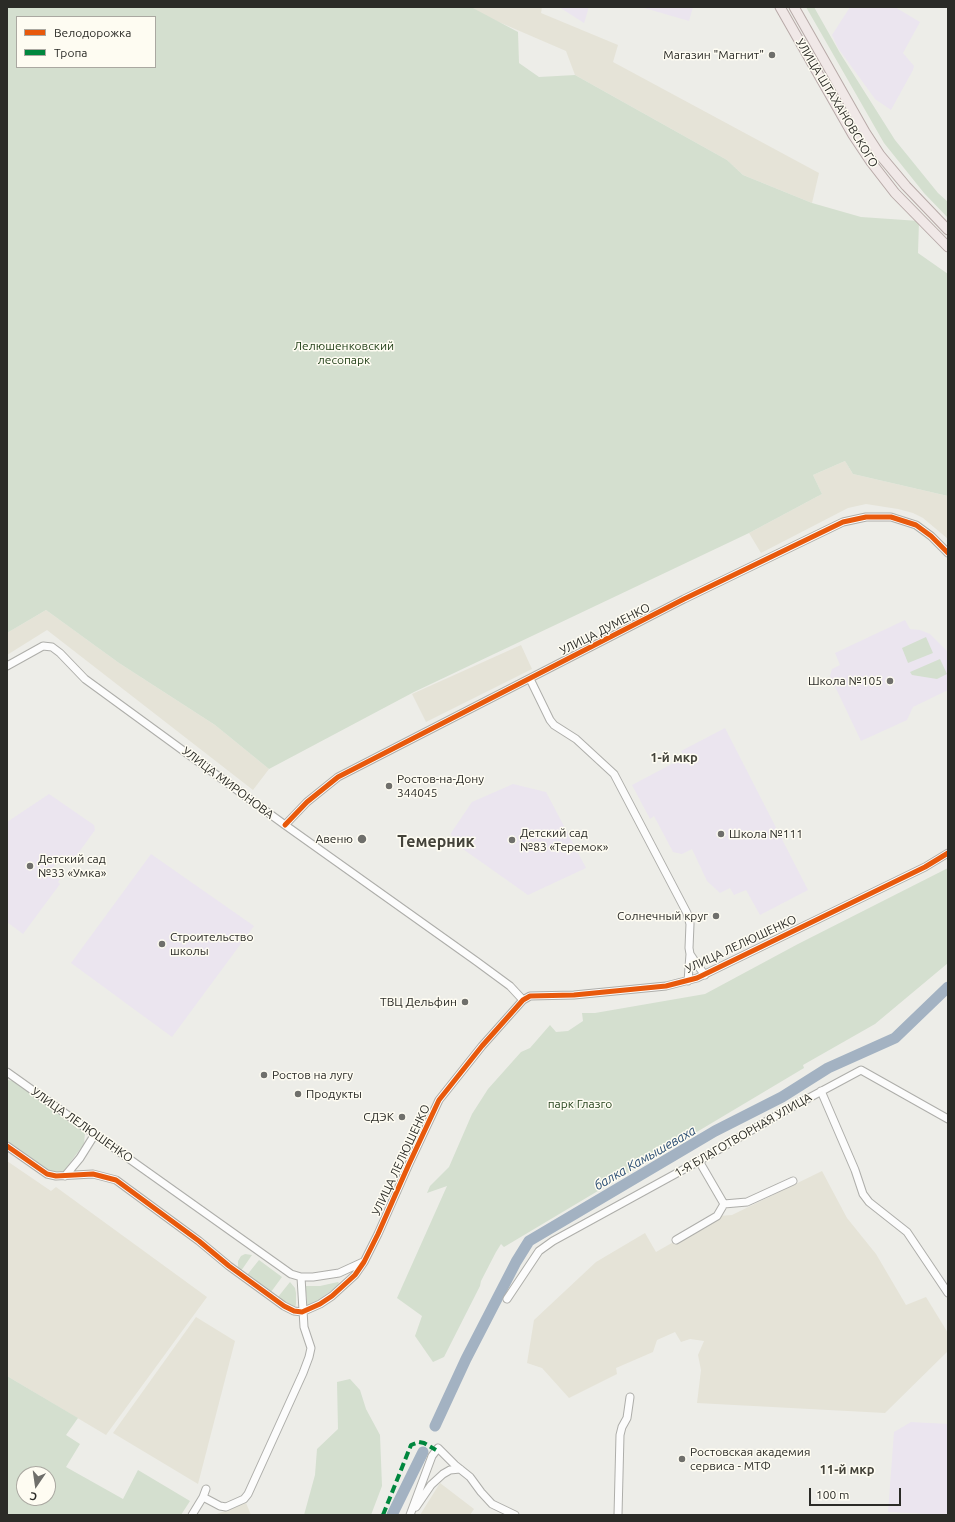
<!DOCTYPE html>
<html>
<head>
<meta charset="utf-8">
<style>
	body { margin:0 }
	#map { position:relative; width:955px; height:1522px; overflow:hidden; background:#edede8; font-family:Ubuntu,sans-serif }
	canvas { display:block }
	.frame { position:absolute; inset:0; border:8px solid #2b2b27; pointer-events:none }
	.legend { position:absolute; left:16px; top:16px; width:140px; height:52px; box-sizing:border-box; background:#fefcf2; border:1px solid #aaa8a1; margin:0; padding:5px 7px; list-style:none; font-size:12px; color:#2b2b27 }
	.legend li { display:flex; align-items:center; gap:8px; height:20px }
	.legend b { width:20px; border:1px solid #aaa8a1 }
	.north { position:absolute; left:16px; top:1466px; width:40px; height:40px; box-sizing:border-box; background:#fefcf2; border:1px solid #aaa8a1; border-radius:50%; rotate:193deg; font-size:11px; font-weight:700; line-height:16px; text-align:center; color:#2b2b27 }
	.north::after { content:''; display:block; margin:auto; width:14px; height:18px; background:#6f6f6b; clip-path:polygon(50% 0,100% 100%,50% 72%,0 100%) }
	.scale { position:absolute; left:809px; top:1488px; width:92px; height:18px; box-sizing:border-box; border:2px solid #2b2b27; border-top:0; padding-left:5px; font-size:12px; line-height:14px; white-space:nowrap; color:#2b2b27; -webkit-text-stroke:3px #fefcf2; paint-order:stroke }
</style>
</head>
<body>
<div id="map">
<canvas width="955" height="1522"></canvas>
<div class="frame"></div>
<ul class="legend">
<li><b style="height:5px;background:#e8590c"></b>Велодорожка</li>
<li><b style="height:5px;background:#00873e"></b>Тропа</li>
</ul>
<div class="north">С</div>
<div class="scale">100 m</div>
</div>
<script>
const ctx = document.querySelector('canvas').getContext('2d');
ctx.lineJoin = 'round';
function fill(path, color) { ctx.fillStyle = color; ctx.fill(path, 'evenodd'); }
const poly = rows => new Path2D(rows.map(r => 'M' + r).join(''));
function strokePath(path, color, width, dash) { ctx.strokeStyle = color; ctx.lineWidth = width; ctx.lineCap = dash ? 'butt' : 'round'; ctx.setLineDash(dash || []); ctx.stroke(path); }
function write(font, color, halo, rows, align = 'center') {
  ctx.font = font + ' Ubuntu,sans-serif'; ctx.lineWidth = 3; ctx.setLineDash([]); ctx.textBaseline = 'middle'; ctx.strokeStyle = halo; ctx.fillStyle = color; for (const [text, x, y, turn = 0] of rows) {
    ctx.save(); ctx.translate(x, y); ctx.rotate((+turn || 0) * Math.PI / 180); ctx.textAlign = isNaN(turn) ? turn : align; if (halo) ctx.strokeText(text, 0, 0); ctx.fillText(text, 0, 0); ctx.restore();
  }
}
fill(poly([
	[472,7,542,7,541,13,618,45,613,62,819,173,812,203,743,175,727,160,575,75,566,51,471,10],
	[845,461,853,474,948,496,948,539,923,518,913,513,898,509,866,504,848,508,761,553,749,533,822,494,813,475],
	[46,610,119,663,215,725,269,769,253,790,47,630,7,655,7,633],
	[521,645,532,669,426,722,412,694],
	[7,1161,51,1191,56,1187,207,1297,106,1435,7,1376],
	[822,1171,847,1218,876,1254,906,1305,926,1297,948,1333,948,1351,885,1413,697,1403,701,1370,698,1355,704,1341,690,1339,681,1342,675,1332,657,1340,653,1352,616,1368,617,1374,569,1398,542,1368,527,1363,534,1320,596,1262,645,1233,656,1252,719,1216,732,1215],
	[196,1317,235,1341,198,1484,113,1433],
	[440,1483,474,1509,470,1515,420,1515],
	[246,1503,251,1515,214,1515]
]), '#e5e3d7');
fill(poly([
	[559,7,589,7,584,23],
	[641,7,693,7,689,21],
	[850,7,895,7,920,22,903,53,914,66,913,70,891,110,875,99,838,48,832,35],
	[905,620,910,629,920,630,930,634,948,652,948,690,913,707,907,720,861,741,830,676,832,669,840,665,835,653],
	[725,728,808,890,760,915,746,890,734,895,730,888,720,893,707,881,692,849,682,854,673,852,654,816,650,819,632,785,685,757,681,751],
	[513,784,546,792,586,868,528,895,453,842,451,833,472,802],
	[49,794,94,825,95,830,72,862,61,855,52,869,62,876,58,882,60,884,23,934,7,922,7,822],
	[151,854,254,926,172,1037,71,963],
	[911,1422,948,1424,948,1515,888,1512,894,1432]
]), '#ebe5ef');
fill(poly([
	[7,7,471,7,518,32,519,63,539,77,575,75,727,160,743,175,812,203,861,217,919,221,918,253,948,274,948,496,853,474,845,461,813,475,822,494,749,533,414,692,269,769,215,725,119,663,46,610,7,633],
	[17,17,155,17,155,67,17,67],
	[806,7,814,7,840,53,895,140,938,193,948,202,948,218,924,193,884,143],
	[926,637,933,653,908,663,902,648],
	[940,659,947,674,937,679,912,675,910,672],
	[948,868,948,963,875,1024,803,1065,804,1068,504,1247,501,1244,496,1252,481,1281,480,1286,444,1357,433,1362,415,1336,422,1316,397,1298,447,1186,427,1193,430,1186,449,1167,472,1114,488,1089,521,1052,530,1048,550,1025,556,1032,568,1031,583,1021,582,1013,595,1013,705,994,798,944],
	[8,1080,13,1081,85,1133,84,1144,63,1172,59,1173,48,1171,7,1142,7,1081],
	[245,1254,252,1255,241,1271,238,1267,238,1261,241,1256],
	[259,1260,282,1277,271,1292,247,1275],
	[290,1282,295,1288,296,1293,296,1304,295,1308,278,1297],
	[338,1282,339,1283,338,1286,307,1308,307,1299,305,1286,320,1286],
	[7,1376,78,1418,66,1435,80,1444,66,1467,123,1499,138,1470,190,1501,181,1515,7,1515],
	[24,1474,48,1474,48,1498,24,1498],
	[350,1379,360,1390,366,1409,380,1435,382,1486,371,1515,304,1515,315,1475,317,1449,338,1429,337,1382]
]), '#d4dfcf');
strokePath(poly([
	[435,1426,466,1359,516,1262,529,1241,715,1131,782,1097,828,1068,895,1038,948,987],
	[392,1515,423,1452]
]), '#a3b2c2', 11);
const minor = poly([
	[7,666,43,646,52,647,60,653,85,679,96,687,285,825,476,961,510,986,523,1000],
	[530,679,550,720,554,725,576,739,614,774,687,913,690,924,689,948,690,954,698,966,705,975],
	[285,825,307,802,338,777,684,599,843,522,866,517,891,517,916,525,931,536,948,553],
	[688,981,690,954],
	[7,1072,291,1274,301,1277,313,1277,339,1273,363,1262],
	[821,1091,855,1170,863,1194,869,1202,907,1232,948,1293],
	[7,1146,47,1174,56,1176,93,1174,116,1180,199,1241,229,1266,284,1306,294,1311,302,1312,320,1304,332,1296,355,1275,364,1262,378,1234,409,1164,439,1100,482,1046,523,1000,530,996,574,995,666,986,697,978,925,867,948,853],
	[699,1161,724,1204],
	[65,1176,80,1158,95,1134],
	[676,1240,717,1216,724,1204,747,1202,793,1181],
	[507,1299,539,1251,553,1241,699,1161,779,1114,861,1070,948,1119],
	[203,1497,220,1506,226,1507,244,1499,248,1494,303,1373,309,1357,311,1348,304,1327,301,1277],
	[416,1507,431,1485,443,1474,450,1470,460,1469],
	[192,1515,203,1497,206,1489],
	[410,1515,432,1456,438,1448,455,1465,470,1477,481,1492,492,1504,515,1515],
	[618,1515,620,1435,622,1427,627,1418,630,1397]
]);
const major = poly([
	[780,7,853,135,871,162,895,193,948,247],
	[794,7,865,132,880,155,906,186,948,230]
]);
strokePath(minor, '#aeaeaa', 9);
strokePath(major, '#b8aaa8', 11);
strokePath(minor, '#fcfcfc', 7);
strokePath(major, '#f0e8e7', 9);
strokePath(poly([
	[383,1515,411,1445,419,1442,424,1443,436,1450]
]), '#00873e', 4, [8, 4]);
strokePath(poly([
	[285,825,307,802,338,777,684,599,843,522,866,517,891,517,916,525,931,536,948,553],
	[7,1146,47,1174,56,1176,93,1174,116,1180,199,1241,229,1266,284,1306,294,1311,302,1312,320,1304,332,1296,355,1275,364,1262,378,1234,409,1164,439,1100,482,1046,523,1000,530,996,574,995,666,986,697,978,925,867,948,853]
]), '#e8590c', 5);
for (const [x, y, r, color] of [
	[772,55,4,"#6f6f6b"],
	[890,681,4,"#6f6f6b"],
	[389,786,4,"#6f6f6b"],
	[721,834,4,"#6f6f6b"],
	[362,839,5,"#6f6f6b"],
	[512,840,4,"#6f6f6b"],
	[30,866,4,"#6f6f6b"],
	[716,916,4,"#6f6f6b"],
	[162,944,4,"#6f6f6b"],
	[465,1002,4,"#6f6f6b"],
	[264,1075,4,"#6f6f6b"],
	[298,1094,4,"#6f6f6b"],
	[402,1117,4,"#6f6f6b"],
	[682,1459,4,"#6f6f6b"]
]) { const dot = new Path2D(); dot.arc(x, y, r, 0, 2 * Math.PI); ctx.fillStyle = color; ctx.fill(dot); strokePath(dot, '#fefcf2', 1.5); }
write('12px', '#2b2b27', '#fefcf2', [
	["Магазин \"Магнит\"",764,55,"right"],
	["Школа №105",882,681,"right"],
	["Ростов-на-Дону",397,779],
	["344045",397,793],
	["Детский сад",520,833],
	["№83 «Теремок»",520,847],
	["Школа №111",729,834],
	["Авеню",353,839,"right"],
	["Детский сад",38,859],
	["№33 «Умка»",38,873],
	["Солнечный круг",708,916,"right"],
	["Строительство",170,937],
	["школы",170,951],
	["ТВЦ Дельфин",457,1002,"right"],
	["Ростов на лугу",272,1075],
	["Продукты",306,1094],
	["СДЭК",394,1117,"right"],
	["Ростовская академия",690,1452],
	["сервиса - МТФ",690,1466]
], 'left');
write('12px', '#2b2b27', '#fefcf2', [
	["УЛИЦА ШТАХАНОВСКОГО",837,103,59],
	["УЛИЦА ДУМЕНКО",605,629,-27],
	["УЛИЦА МИРОНОВА",228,783,37],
	["УЛИЦА ЛЕЛЮШЕНКО",741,944,-25],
	["УЛИЦА ЛЕЛЮШЕНКО",82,1125,35],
	["1-Я БЛАГОТВОРНАЯ УЛИЦА",743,1135,-30],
	["УЛИЦА ЛЕЛЮШЕНКО",401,1160,-65]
]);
write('12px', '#1e3d15', '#fefcf2', [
	["Лелюшенковский",344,346],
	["лесопарк",344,360],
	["парк Глазго",580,1104]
]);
write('bold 13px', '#44433a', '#fefcf2', [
	["1-й мкр",674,758],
	["11-й мкр",847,1470]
]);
write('italic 13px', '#2c4f74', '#fefcf2', [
	["балка Камышеваха",645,1158,-30]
]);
write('bold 16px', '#44433a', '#fefcf2', [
	["Темерник",436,842]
]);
</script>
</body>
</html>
